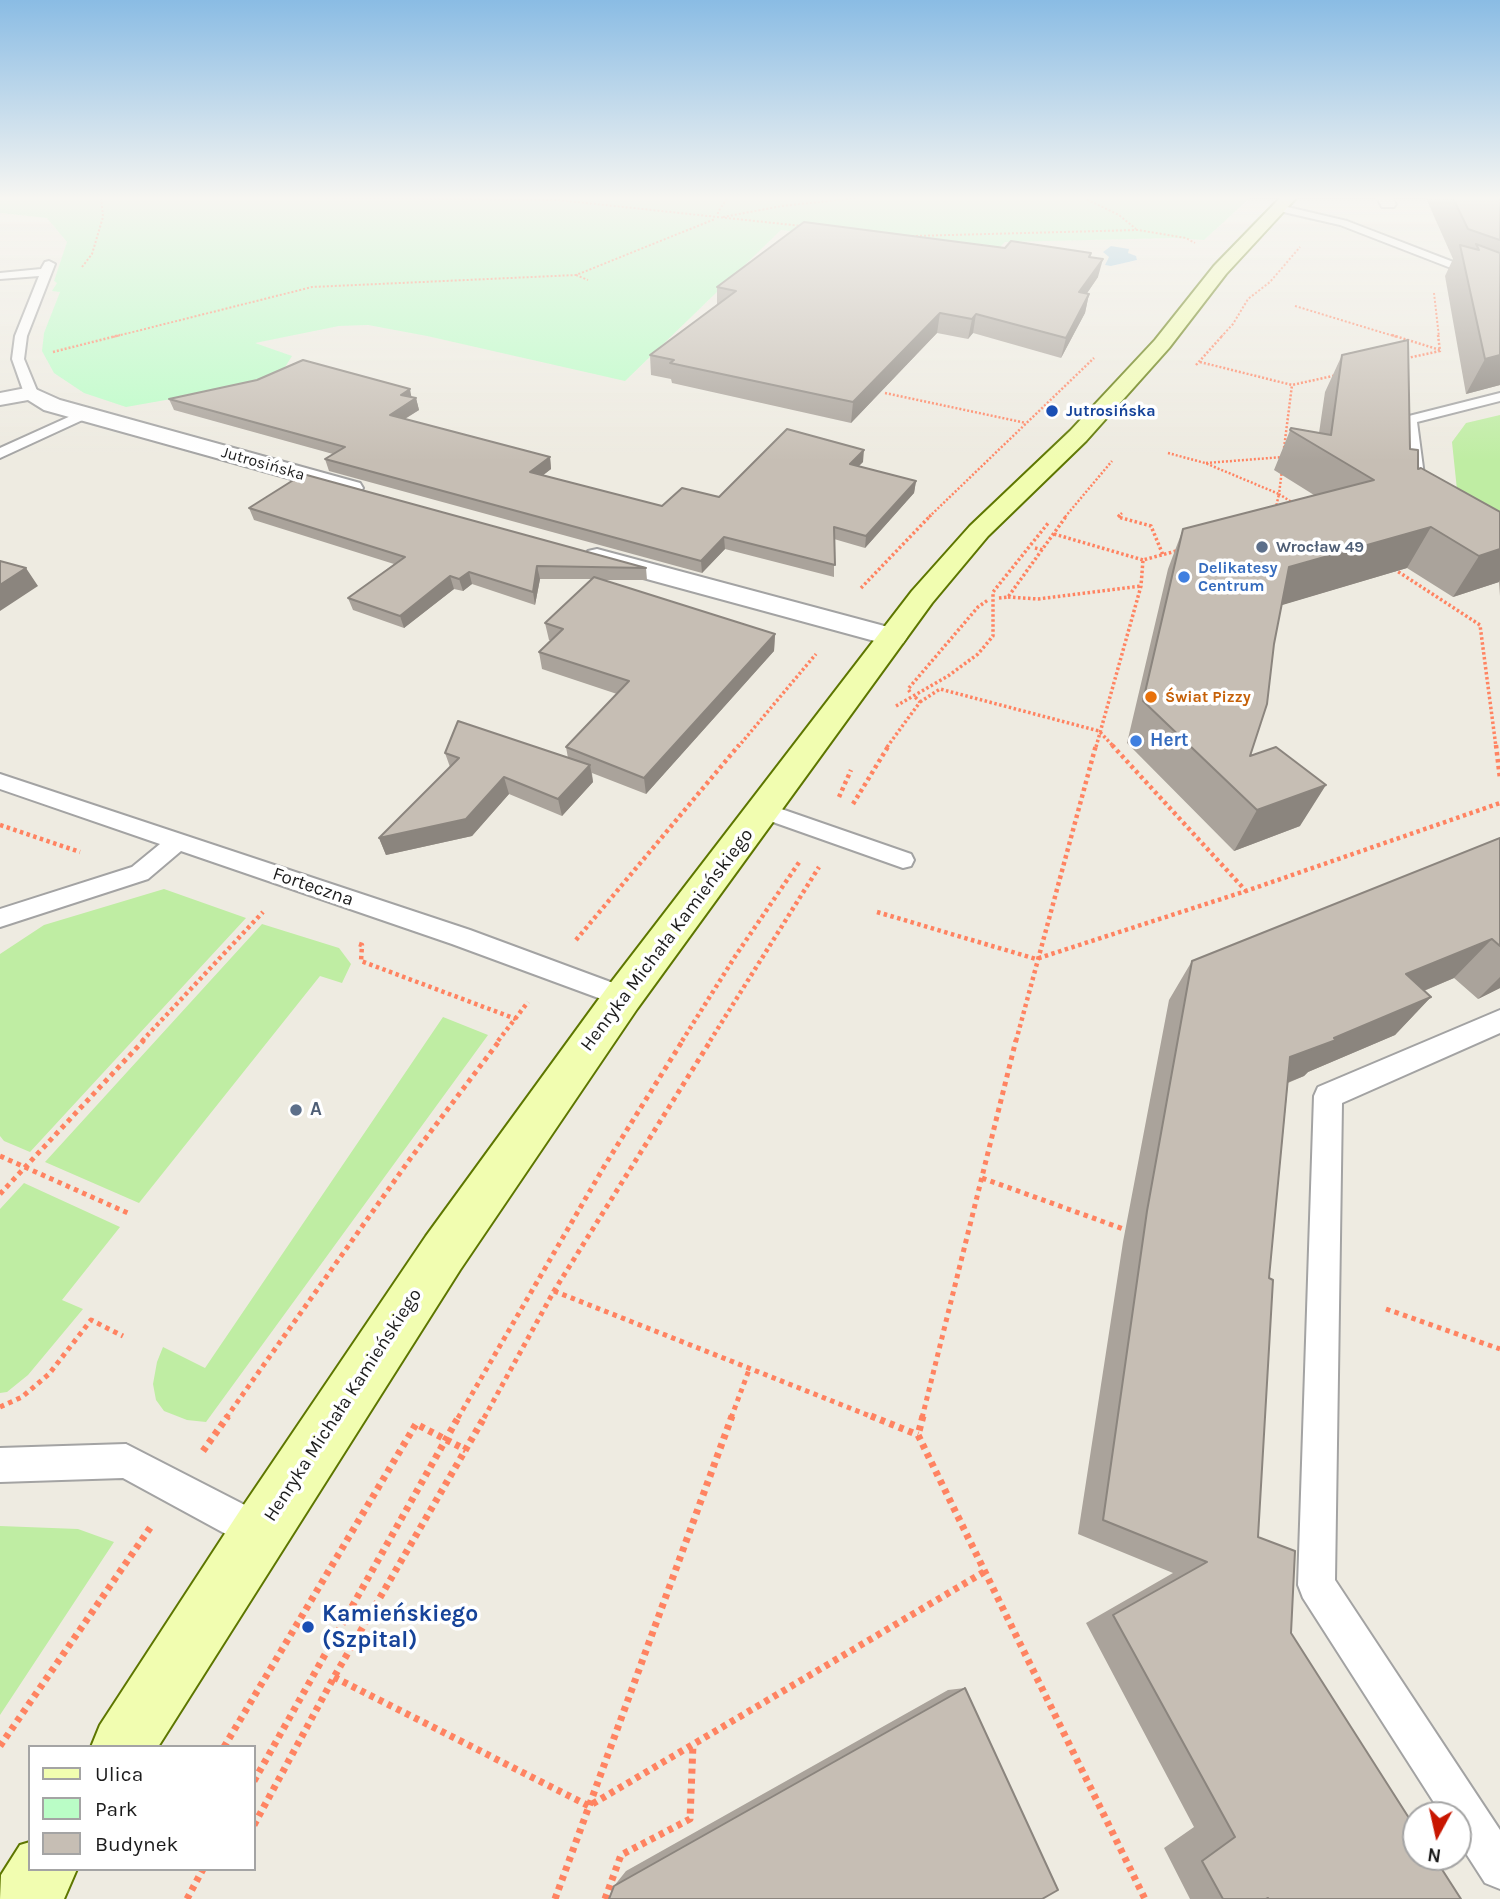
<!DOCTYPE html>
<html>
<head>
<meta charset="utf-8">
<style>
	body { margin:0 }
	#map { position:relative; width:1500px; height:1899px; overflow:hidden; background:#eeebe1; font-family:Karla,sans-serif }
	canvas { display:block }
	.legend { position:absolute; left:28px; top:1745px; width:228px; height:126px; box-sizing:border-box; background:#fff; border:2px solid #a4a4a4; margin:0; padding:9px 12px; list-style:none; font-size:21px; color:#1c1c1c }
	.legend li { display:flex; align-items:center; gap:14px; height:35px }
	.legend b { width:35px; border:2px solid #a4a4a4 }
	.north { position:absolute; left:1402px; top:1801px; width:70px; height:70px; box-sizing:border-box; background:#fff; border:2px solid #a4a4a4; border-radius:50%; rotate:188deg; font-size:19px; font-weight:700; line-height:28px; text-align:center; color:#1c1c1c }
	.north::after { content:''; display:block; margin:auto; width:24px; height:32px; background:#c81600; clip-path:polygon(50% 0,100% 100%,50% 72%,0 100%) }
</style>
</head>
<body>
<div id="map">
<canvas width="1500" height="1899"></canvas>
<ul class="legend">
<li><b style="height:9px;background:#f1fdb0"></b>Ulica</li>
<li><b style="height:19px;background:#bafdc6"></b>Park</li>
<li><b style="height:19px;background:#c6beb4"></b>Budynek</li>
</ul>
<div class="north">N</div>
</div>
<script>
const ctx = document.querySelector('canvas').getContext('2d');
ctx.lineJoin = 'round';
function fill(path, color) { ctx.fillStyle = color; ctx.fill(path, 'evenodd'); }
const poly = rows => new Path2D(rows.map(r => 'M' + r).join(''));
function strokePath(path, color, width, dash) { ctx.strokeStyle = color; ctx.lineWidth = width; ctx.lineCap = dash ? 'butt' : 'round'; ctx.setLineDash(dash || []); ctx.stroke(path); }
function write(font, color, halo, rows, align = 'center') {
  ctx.font = font + ' Karla,sans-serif'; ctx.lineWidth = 7; ctx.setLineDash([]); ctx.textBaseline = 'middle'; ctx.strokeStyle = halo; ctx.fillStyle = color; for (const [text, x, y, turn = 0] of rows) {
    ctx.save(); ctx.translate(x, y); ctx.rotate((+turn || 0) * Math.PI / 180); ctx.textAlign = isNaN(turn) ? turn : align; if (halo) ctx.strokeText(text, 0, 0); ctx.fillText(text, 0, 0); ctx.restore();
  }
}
fill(poly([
	[1500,415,1500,532,1459,509,1452,442,1466,423],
	[164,889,246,918,30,1152,4,1141,0,1136,0,954,44,925],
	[262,924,339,948,351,964,342,983,320,976,139,1203,45,1162],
	[443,1017,488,1035,206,1422,187,1420,164,1411,156,1400,153,1384,157,1362,163,1347,205,1368],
	[24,1183,120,1227,62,1300,83,1309,28,1375,7,1392,0,1393,0,1209],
	[0,1526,78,1529,114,1542,0,1715]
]), '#bfeda3');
fill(poly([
	[0,196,1252,196,1204,240,1174,238,1005,242,989,258,917,246,781,230,625,381,427,336,368,325,339,326,255,343,292,356,282,372,217,391,126,407,84,393,54,373,42,351,44,333,60,292,52,291,57,283,54,281,67,242,47,218,0,213]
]), '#bafdc6');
fill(poly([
	[1111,246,1129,249,1128,253,1136,256,1137,260,1111,266,1105,265,1109,257,1103,252]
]), '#9ec9df');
const lane = poly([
	[1279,205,1347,221,1500,280,1500,287,1340,225,1275,210,1274,208,1279,205],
	[49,261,55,264,27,336,24,359,38,393,31,397,24,393,12,359,15,336,39,276,0,279,0,273,41,269,45,262,49,261],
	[1500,393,1500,401,1417,422,1425,483,1422,486,1412,486,1403,420,1405,417,1500,393],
	[84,410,91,414,89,417,0,458,0,448,84,410],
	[0,774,470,930,632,990,636,997,632,1004,623,1007,452,944,181,851,148,879,0,927,0,909,132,867,160,844,0,789,0,774],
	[764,803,911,854,914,860,911,866,903,868,756,816,753,811,756,806,764,803],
	[1500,1010,1500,1033,1342,1103,1335,1580,1500,1830,1500,1889,1485,1883,1458,1841,1458,1815,1442,1815,1303,1598,1298,1585,1314,1096,1318,1087,1500,1010],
	[126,1444,272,1519,277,1532,272,1545,259,1550,246,1545,123,1478,0,1482,0,1448,126,1444]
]);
const street = poly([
	[1376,196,1391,196,1396,204,1394,207,1382,207,1376,196],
	[31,387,60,400,360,483,363,488,360,493,351,495,342,493,44,410,28,400,0,405,0,393,31,387],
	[597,549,903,631,907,637,903,643,893,646,588,563,584,557,588,551,597,549]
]);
const secondary = poly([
	[1282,196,1298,196,1226,274,1169,348,1086,441,988,536,932,603,637,1009,460,1270,158,1747,91,1747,100,1725,239,1512,426,1236,609,985,912,591,970,526,1070,431,1155,340,1214,266,1282,196],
	[30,1842,30,1869,77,1869,64,1899,0,1899,1,1875,20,1845,30,1842]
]);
strokePath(lane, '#a3a3a3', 4);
strokePath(street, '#a3a3a3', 4);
strokePath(secondary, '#5d7600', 4);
strokePath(poly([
	[150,196,558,200,802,226],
	[1080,196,1119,215,1136,229],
	[723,217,782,206,875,196],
	[718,218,718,212,729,196],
	[912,236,1138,230,1186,238,1195,243],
	[82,267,92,254,103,217,101,196],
	[576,275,588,280],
	[1434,293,1439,337],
	[1295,306,1397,337],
	[113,337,312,287,576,275,715,219],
	[1221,337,1233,324,1248,299,1270,282,1300,247]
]), '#ff8361', 2, [2, 2]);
strokePath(poly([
	[1392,335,1440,350],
	[53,352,120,335],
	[1403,359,1440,351,1438,335],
	[1200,362,1292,385,1337,375],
	[1196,365,1223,335],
	[885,393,1026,423],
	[1284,448,1292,385],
	[1168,453,1205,463,1279,494,1276,507],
	[1206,463,1283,457],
	[1282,470,1279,494,1293,503],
	[929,517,1094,358],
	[1065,517,1112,461],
	[1118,517,1122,513]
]), '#ff8361', 2.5, [2, 2]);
strokePath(poly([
	[1120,515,1118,517,1151,526,1163,555],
	[1054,534,1143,560],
	[1035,548,1043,550],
	[1394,569,1480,625,1496,747],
	[861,588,931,515],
	[1008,597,1038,599,1141,586],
	[999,598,1008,597,1067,515],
	[910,692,908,689,978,607,988,600],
	[920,702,940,689,1099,731,1114,747],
	[896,706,948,676,978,654,993,636,993,592,1049,522],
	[738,747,816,654],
	[887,747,920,702,915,697],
	[1096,747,1141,586,1143,560,1180,550]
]), '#ff8361', 3.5, [2.5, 2.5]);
strokePath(poly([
	[1112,745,1246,891],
	[1496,745,1500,779],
	[839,797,851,770],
	[853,804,889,745],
	[0,825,80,852],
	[877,912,1036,959,1246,891,1500,803],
	[576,940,739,745],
	[359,944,362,945,361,961,516,1019],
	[142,1041,263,912],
	[498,1041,528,1002],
	[682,1041,736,955,800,861],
	[710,1041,819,867],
	[1016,1041,1096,745]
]), '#ff8361', 4.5, [3.5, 3.5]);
strokePath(poly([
	[0,1156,130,1214],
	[982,1178,1129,1231],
	[0,1194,144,1040],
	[554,1291,875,1418],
	[1386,1309,1500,1349],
	[0,1407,22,1397,49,1374,91,1320,123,1336],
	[226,1418,410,1159,500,1040],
	[458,1418,605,1165,683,1040],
	[484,1418,554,1291,711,1040],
	[731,1418,749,1370],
	[922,1418,1016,1040]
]), '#ff8361', 5, [4.5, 4.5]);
strokePath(poly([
	[871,1416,918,1435],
	[923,1416,918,1435,1145,1899],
	[203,1451,228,1416],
	[334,1677,589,1806,984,1572],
	[0,1746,152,1525],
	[224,1747,416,1424,466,1450],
	[254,1781,459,1416],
	[254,1825,334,1677,485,1416],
	[187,1899,203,1869],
	[555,1899,732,1416],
	[605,1899,621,1855,690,1819,693,1745]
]), '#ff8361', 7, [5, 5]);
fill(lane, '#fff');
fill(street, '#fff');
fill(secondary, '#f1fdb0');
fill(poly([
	[1425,196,1500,196,1500,385,1466,394,1445,276,1453,259],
	[1005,248,1091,253,1090,257,1098,277,1087,293,1089,294,1085,313,1061,358,973,333,968,339,937,333,851,423,672,383,671,379,651,375,650,355,717,305,717,287],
	[1342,355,1410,449,1418,469,1500,512,1500,596,1499,582,1453,597,1407,568,1281,605,1250,756,1300,826,1234,851,1127,743,1168,569,1183,529,1314,495,1274,470,1291,428,1319,433,1325,392],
	[412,397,416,398,419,410,405,419,550,457,551,469,543,475,662,506,719,497,863,462,858,466,916,481,914,493,865,548,834,539,834,577,725,549,702,573,329,471,325,459,333,454,174,410,169,399],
	[249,508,646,568,647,580,603,580,775,634,774,651,646,794,592,773,593,782,562,816,509,794,472,836,386,855,379,838,450,767,445,753,568,758,566,747,617,694,542,669,539,652,551,641,549,640,545,623,592,579,540,579,535,605,472,584,463,591,454,589,404,628,353,610,348,598,394,564,254,520],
	[1500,838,1500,988,1478,999,1454,978,1424,991,1431,997,1395,1035,1308,1072,1304,1076,1288,1083,1269,1278,1258,1537,1291,1633,1461,1899,1190,1899,1164,1848,1194,1827,1086,1623,1173,1573,1078,1534,1123,1242,1169,1000,1192,961],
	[965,1688,614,1886,626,1871,948,1690]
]), '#aaa39b');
fill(poly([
	[1103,259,1098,277,1075,311,1079,292],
	[1089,294,1085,313,1061,358,1066,338],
	[940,313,937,333,851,423,853,402],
	[976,314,973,333,968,339,972,319],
	[1500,355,1500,385,1466,394,1485,359],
	[410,389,412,400,416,398,419,410,393,426,390,415,401,395],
	[864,450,863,462,849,476,850,464],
	[550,457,551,469,532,484,530,472],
	[916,481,914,493,865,548,866,536],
	[1431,527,1407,568,1269,609,1289,567],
	[724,537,725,549,702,573,701,561],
	[1500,549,1500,580,1499,582,1453,597,1479,556],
	[537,566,540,579,535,605,533,592],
	[26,568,38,586,0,611,0,585],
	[469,572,472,584,463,591,459,579],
	[450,576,454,589,404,628,400,616],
	[775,634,774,651,646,794,644,778],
	[590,765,593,782,562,816,558,799],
	[504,777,509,794,472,836,386,855,379,838],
	[1326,785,1300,826,1234,851,1257,810],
	[1492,939,1454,978,1373,1012,1406,974],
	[1500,977,1500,988,1478,999],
	[1431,997,1395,1035,1308,1072,1304,1076,1261,1093,1290,1057]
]), '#8b857e');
const building = poly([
	[1452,196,1500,196,1500,240,1468,229,1452,196],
	[804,222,1005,248,1011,241,1091,253,1089,257,1103,259,1079,292,1089,294,1066,338,976,314,972,319,940,313,853,402,670,363,674,360,650,355,736,291,717,287,804,222],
	[1476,244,1500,253,1500,355,1485,359,1460,245,1479,250,1476,244],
	[1408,340,1410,449,1418,450,1418,469,1421,468,1500,512,1500,549,1479,556,1431,527,1289,567,1274,644,1267,704,1250,756,1276,747,1326,785,1257,810,1143,701,1183,529,1374,480,1290,430,1291,428,1331,435,1342,355,1408,340],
	[303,360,410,389,401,395,416,398,390,415,550,457,530,472,662,506,682,488,719,497,787,429,864,450,850,464,916,481,866,536,834,527,835,565,724,537,701,561,325,459,345,447,169,399,257,380,303,360],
	[303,474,646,568,537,566,533,592,469,572,459,579,450,576,400,616,348,598,405,557,249,508,303,474],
	[0,561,26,568,0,585,0,561],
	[594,577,775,634,644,778,566,747,629,681,539,652,563,629,545,623,594,577],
	[458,721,590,765,558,799,504,777,466,819,379,838,459,758,445,753,458,721],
	[1500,838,1500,946,1492,939,1406,974,1431,997,1334,1038,1336,1040,1290,1057,1269,1278,1273,1280,1258,1537,1295,1551,1291,1633,1416,1829,1416,1857,1434,1857,1461,1899,1268,1899,1268,1898,1266,1899,1223,1899,1202,1861,1235,1837,1113,1615,1207,1562,1103,1520,1147,1211,1192,961,1500,838],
	[965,1688,1058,1890,1042,1899,609,1899,614,1886,965,1688]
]);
fill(building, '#c6beb4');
strokePath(building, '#8b857e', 2);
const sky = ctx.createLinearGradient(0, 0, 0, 461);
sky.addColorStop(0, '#8abce4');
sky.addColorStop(0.43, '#f7f6f2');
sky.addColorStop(1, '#f7f6f200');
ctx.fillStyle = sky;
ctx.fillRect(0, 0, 1500, 461);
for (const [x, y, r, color] of [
	[1052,411,7,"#1a4fb4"],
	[1262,547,7,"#5c6f8a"],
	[1184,577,7,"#3f7fe0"],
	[1151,697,7,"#e8710a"],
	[1136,741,7,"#3f7fe0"],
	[296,1110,7,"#5c6f8a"],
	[308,1627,7,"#1a4fb4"]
]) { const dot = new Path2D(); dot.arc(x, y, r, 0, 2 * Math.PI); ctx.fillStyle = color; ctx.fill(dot); strokePath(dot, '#fff', 2.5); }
write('bold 16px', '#164399', '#fff', [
	["Jutrosińska",1066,411]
], 'left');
write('16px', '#1c1c1c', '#fff', [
	["Jutrosińska",263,464,16]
]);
write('bold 16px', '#4e5e75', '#fff', [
	["Wrocław 49",1276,547]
], 'left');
write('bold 16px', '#366cbe', '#fff', [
	["Delikatesy",1198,568],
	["Centrum",1198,586]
], 'left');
write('bold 16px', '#c56008', '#fff', [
	["Świat Pizzy",1165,697]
], 'left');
write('bold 19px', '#366cbe', '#fff', [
	["Hert",1150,741]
], 'left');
write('19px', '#1c1c1c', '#fff', [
	["Forteczna",313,887,19],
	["Henryka Michała Kamieńskiego",667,940,-53],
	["Henryka Michała Kamieńskiego",343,1405,-57]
]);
write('bold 19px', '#4e5e75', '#fff', [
	["A",310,1110]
], 'left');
write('bold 23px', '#164399', '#fff', [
	["Kamieńskiego",322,1614],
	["(Szpital)",322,1640]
], 'left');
</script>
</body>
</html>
